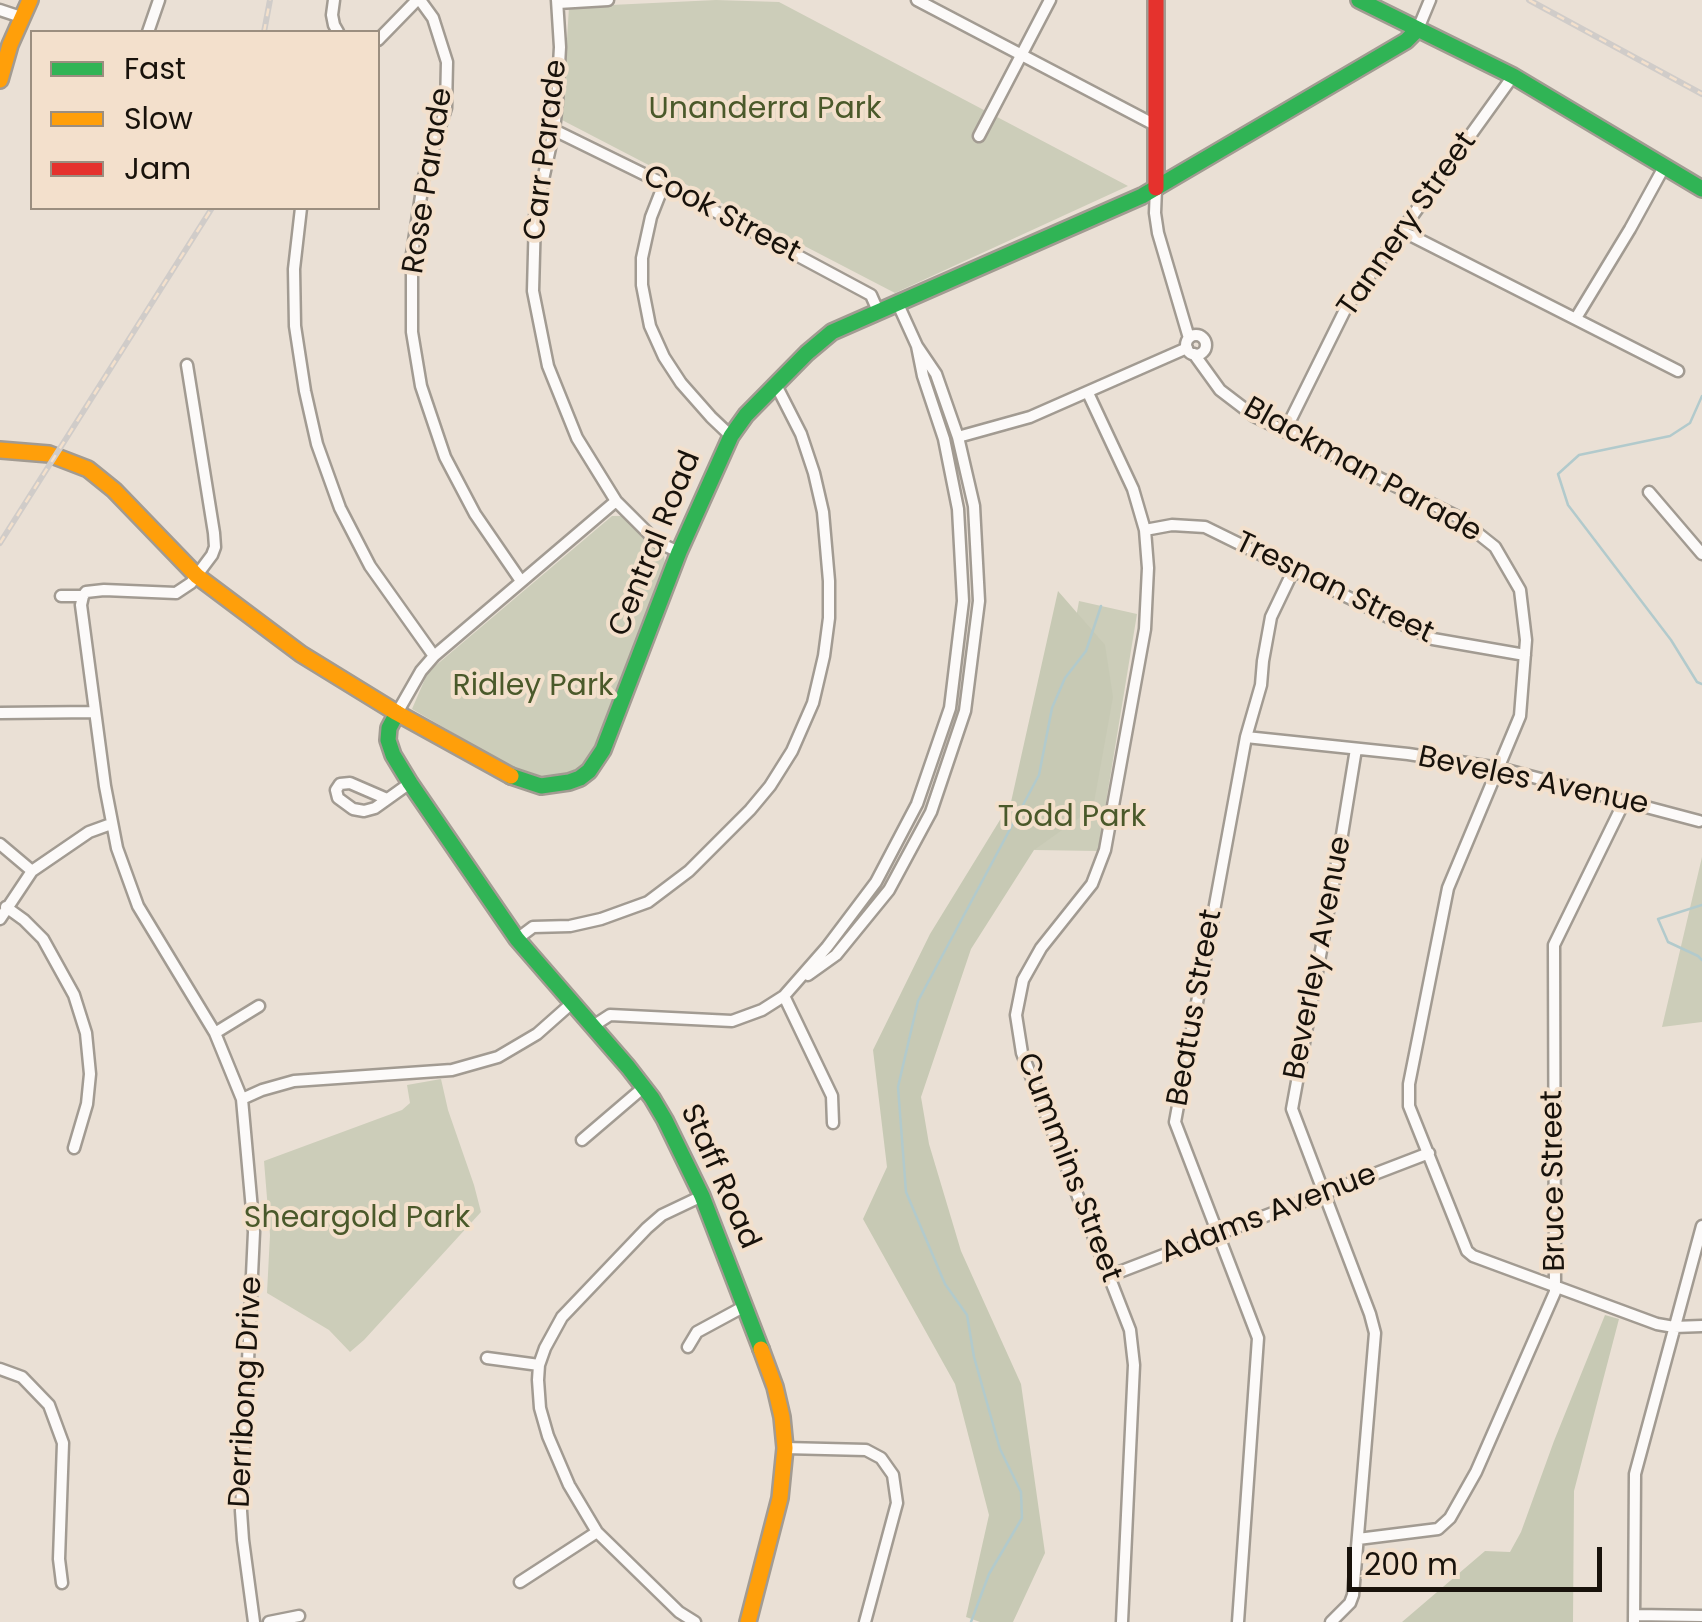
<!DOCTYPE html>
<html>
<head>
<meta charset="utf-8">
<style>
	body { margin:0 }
	#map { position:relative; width:1702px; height:1622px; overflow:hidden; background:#eae0d5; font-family:Poppins,sans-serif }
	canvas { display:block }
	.legend { position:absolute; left:30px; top:30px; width:350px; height:180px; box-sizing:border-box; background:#f3e0cc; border:2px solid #9b8e7f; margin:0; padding:12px 18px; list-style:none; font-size:30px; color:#18120b }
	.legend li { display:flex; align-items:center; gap:20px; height:50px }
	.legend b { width:50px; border:2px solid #9b8e7f }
	.scale { position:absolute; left:1347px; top:1547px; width:255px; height:45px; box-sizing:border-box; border:5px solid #18120b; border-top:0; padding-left:12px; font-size:30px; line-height:35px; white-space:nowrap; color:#18120b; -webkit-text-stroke:8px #f3e0cc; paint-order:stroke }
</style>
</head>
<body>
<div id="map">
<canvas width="1702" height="1622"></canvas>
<ul class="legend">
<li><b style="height:12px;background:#30b455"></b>Fast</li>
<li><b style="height:12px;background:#ff9f0a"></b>Slow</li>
<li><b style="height:12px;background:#e5322d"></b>Jam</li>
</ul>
<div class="scale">200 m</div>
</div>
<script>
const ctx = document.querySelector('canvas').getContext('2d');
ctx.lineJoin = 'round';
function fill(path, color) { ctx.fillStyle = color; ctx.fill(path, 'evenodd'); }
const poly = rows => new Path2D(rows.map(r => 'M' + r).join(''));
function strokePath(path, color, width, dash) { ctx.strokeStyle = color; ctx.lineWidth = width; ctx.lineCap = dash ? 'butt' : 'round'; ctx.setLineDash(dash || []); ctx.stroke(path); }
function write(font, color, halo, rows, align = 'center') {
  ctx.font = font + ' Poppins,sans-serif'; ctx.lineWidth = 8; ctx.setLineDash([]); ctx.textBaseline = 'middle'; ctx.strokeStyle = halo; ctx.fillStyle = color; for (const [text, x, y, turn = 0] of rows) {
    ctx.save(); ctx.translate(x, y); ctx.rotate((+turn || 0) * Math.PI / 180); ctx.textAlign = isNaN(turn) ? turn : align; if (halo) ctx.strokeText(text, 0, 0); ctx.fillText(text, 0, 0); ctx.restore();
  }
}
fill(poly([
	[716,0,779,2,1128,186,895,293,562,120,569,7],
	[612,516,621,516,664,555,665,565,598,747,577,772,544,781,520,772,412,709,428,672],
	[1079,601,1137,614,1098,851,1034,850],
	[1702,857,1702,1022,1662,1027],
	[441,1079,448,1110,474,1185,481,1212,364,1340,350,1352,329,1330,267,1293,270,1235,264,1161,402,1110,410,1103,407,1085]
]), '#cccdb9');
fill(poly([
	[1058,591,1105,645,1113,697,1093,808,1034,850,971,949,921,1097,929,1144,961,1251,1021,1384,1045,1553,1013,1622,980,1622,966,1617,989,1515,955,1384,863,1219,887,1167,873,1050,930,934,1011,802],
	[1605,1315,1619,1319,1574,1491,1573,1622,1402,1622,1485,1551,1510,1552,1521,1532,1554,1441]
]), '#c7c9b4');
strokePath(poly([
	[1702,396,1690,423,1670,436,1579,455,1558,474,1568,505,1671,640,1697,682,1702,684],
	[1702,905,1658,919,1668,942,1698,956,1702,960],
	[971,1622,989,1574,1022,1518,1021,1492,1000,1449,974,1357,967,1315,945,1284,906,1192,898,1087,918,1001,1039,775,1052,708,1065,678,1086,651,1101,606]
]), '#b2cacc', 2.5);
const street = poly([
	[334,0,332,15,334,25,338,32],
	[420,0,433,18,447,62,446,108,424,177,412,254,412,332,421,386,445,457,475,514,521,581],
	[557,0,560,47,557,102,554,130,535,216,533,291,548,366,577,438,616,501,657,542,679,552],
	[917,0,1157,126],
	[558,3,608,0],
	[0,10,21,17],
	[1418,29,1430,0],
	[148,32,159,0],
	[378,40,417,0],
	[554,130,664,184,871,295,878,311],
	[979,136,1050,0],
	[664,184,651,217,642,258,642,285,650,326,664,357,681,383,711,417,731,436],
	[1156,188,1155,213,1158,233,1189,338],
	[301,208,294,269,295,326,305,391,317,444,340,508,370,566,434,656],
	[1400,232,1412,236,1678,371],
	[1576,318,1630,229,1664,167],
	'1186 345a10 10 0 1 1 20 0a10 10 0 1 1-20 0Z',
	[1194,354,1220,390,1254,416,1456,516,1495,547,1520,590,1526,640,1520,716,1448,888,1409,1084,1409,1106,1467,1251,1473,1256,1657,1324,1674,1327,1702,1326],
	[1088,393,1133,489,1145,530,1148,568,1145,629,1105,850,1092,884,1041,948,1023,980,1016,1015,1022,1053,1130,1330,1134,1365,1122,1622],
	[1285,431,1346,308,1513,76],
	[958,437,1030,417,1187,348],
	[1649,492,1702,554],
	[1145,530,1172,525,1205,527,1433,639,1525,655],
	[61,596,83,596,86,592,104,590,176,593,191,583,212,555,215,547,214,533,187,365],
	[83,596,81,605,105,786,117,848,138,906,215,1033,242,1099,254,1232,241,1511,243,1540,254,1622],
	[0,713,95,712],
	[397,713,421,671,434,656,616,501],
	[1246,737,1408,754,1499,768,1699,821],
	[387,799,350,783,340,784,336,790,338,798,353,809,364,811,375,808,410,783],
	[0,844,32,871],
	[6,907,24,920,43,939,74,995,86,1033,90,1074,87,1104,74,1148],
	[0,919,32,871,89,832,111,824],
	[517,939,533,927,570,926,601,919,648,902,689,871,750,810,770,786,792,751,813,703,824,656,829,618,829,581,823,512,814,473,801,434,776,385],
	[808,975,836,955,889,890,931,812,965,711,979,601,974,506,958,437,936,374,917,346,897,302],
	[784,996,832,1096,833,1123],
	[593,1026,610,1015,732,1021,762,1010,784,996,827,947,876,882,917,804,950,708,963,601,958,509,944,439,923,376,917,346],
	[215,1033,259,1006],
	[242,1099,262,1090,294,1081,452,1070,498,1057,537,1034,572,1003],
	[582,1140,644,1087],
	[1109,1276,1429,1153],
	[688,1347,697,1332,745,1306],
	[487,1358,539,1365],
	[0,1369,22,1377,49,1405,63,1443,59,1559,62,1583],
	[785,1448,866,1450,881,1458,893,1475,897,1503,865,1622],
	[1358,1539,1438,1529,1450,1518,1476,1472,1555,1292,1554,945,1625,800],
	[520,1582,597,1532],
	[1634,1615,1702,1616],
	[269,1622,299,1616],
	[695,1622,679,1612,597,1532,569,1485,548,1436,540,1408,538,1380,539,1365,545,1348,562,1317,647,1228,662,1215,702,1196],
	[1238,1622,1258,1338,1175,1122,1246,737,1261,685,1263,661,1271,617,1294,569],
	[1331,1622,1350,1603,1353,1595,1375,1333,1370,1314,1292,1109,1341,841,1356,749],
	[1634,1622,1635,1474,1702,1226]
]);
const fast = poly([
	[1359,0,1513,76,1702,189],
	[397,713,389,728,388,740,393,755,410,783,517,939,628,1067,652,1098,665,1120,702,1196,761,1349],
	[511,776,541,786,569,782,580,778,589,771,603,750,679,552,731,436,746,415,807,353,832,332,1142,196,1406,41,1418,29]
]);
const slow = poly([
	[0,80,10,45,30,0],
	[0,450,49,454,88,469,114,490,197,576,301,654,397,713,511,776],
	[748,1622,780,1498,785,1448,782,1417,775,1387,761,1349]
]);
const jam = poly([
	[1156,0,1156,188]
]);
strokePath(street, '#a29b92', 15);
strokePath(fast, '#a29b92', 20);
strokePath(slow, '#a29b92', 20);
strokePath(jam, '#a29b92', 20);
strokePath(street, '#fcfaf9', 10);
strokePath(fast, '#30b455', 15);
strokePath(slow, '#ff9f0a', 15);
strokePath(jam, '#e5322d', 15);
const rail = poly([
	[1529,0,1702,94],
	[264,32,270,0],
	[0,543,212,208]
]);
strokePath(rail, '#d0ccc9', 6);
strokePath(rail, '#f3e0cc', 2.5, [8]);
write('30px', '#4a592a', '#f3e0cc', [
	["Unanderra Park",765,110],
	["Ridley Park",533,687],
	["Todd Park",1072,818],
	["Sheargold Park",357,1219]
]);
write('30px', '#18120b', '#f3e0cc', [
	["Carr Parade",547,150,-83],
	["Rose Parade",429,181,-81],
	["Cook Street",721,215,28],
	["Tannery Street",1408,225,-55],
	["Blackman Parade",1362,471,29],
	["Central Road",656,544,-68],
	["Tresnan Street",1334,589,26],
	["Beveles Avenue",1533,782,12],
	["Beverley Avenue",1319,958,-79],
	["Beatus Street",1196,1008,-80],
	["Cummins Street",1068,1168,69],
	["Staff Road",719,1177,66],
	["Bruce Street",1555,1181,-91],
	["Adams Avenue",1269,1215,-21],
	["Derribong Drive",247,1392,-87]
]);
</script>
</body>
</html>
